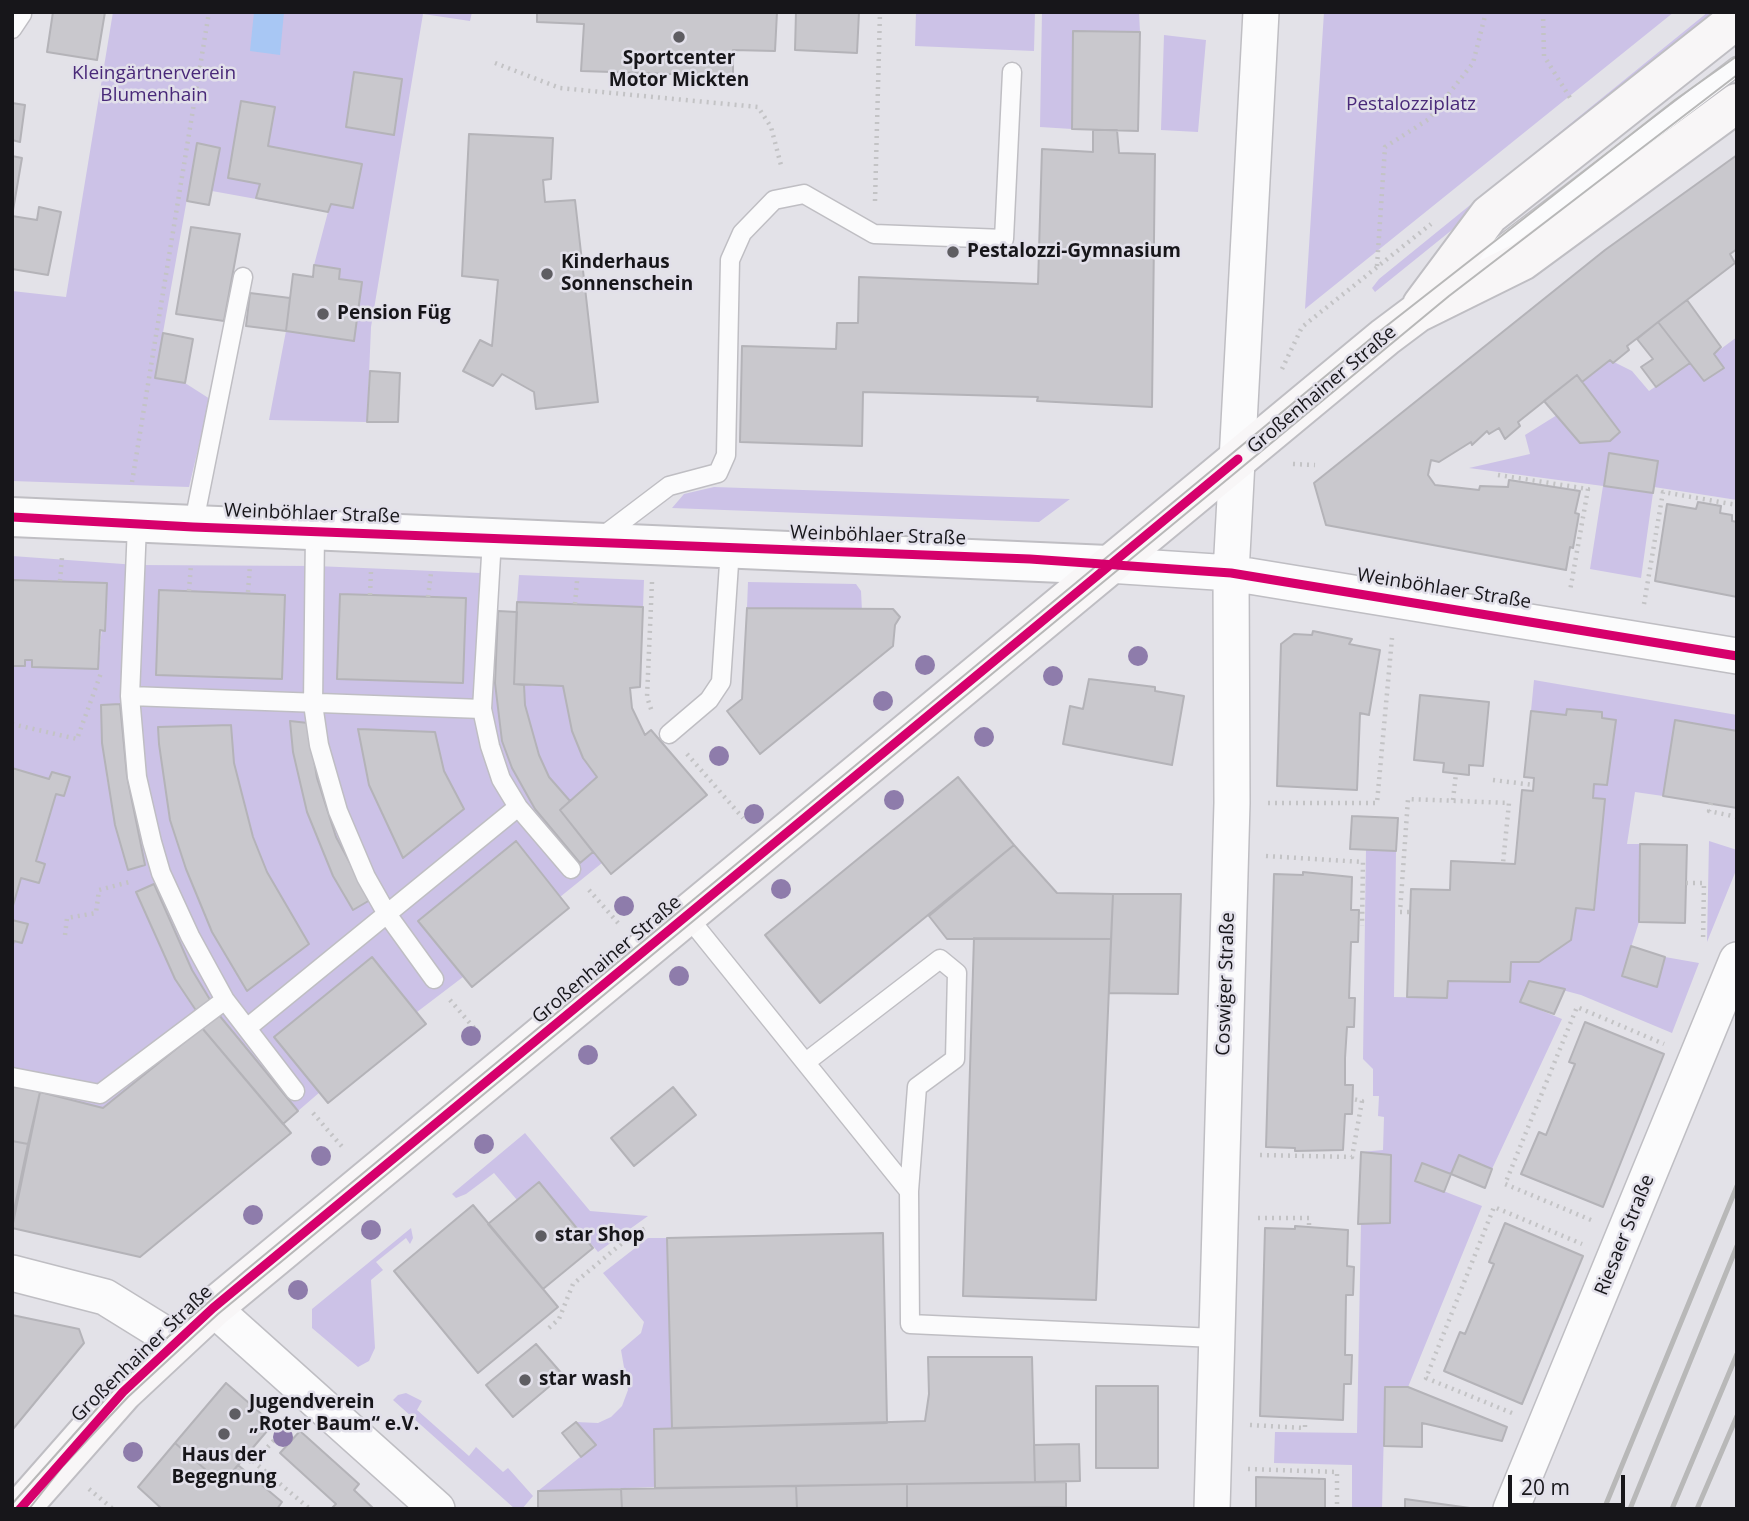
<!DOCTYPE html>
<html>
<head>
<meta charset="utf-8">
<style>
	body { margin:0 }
	#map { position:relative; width:1749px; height:1521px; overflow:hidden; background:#e3e2e8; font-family:"Open Sans",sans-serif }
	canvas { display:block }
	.frame { position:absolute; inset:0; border:14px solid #17161a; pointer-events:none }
	.scale { position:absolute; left:1508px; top:1475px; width:117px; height:32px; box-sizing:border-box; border:4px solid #17161a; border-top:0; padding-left:9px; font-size:21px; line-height:24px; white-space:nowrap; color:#17161a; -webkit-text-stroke:5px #e2e0ea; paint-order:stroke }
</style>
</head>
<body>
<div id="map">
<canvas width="1749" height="1521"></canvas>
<div class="frame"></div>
<div class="scale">20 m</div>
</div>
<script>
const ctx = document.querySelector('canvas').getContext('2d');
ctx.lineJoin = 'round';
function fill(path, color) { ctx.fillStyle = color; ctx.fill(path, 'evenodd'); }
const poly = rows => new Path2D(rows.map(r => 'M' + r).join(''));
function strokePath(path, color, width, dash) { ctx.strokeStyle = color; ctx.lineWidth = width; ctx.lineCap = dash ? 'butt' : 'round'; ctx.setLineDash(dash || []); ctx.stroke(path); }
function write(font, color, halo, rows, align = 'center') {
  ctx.font = font + ' "Open Sans",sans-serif'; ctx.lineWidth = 5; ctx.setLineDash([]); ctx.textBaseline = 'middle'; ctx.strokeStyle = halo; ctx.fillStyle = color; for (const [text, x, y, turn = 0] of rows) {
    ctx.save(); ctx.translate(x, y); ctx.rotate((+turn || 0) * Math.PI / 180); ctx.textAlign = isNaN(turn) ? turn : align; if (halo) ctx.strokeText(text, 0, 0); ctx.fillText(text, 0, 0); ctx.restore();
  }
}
fill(poly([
	[113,12,472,12,470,21,423,14,371,327,367,422,269,420,286,331,354,340,362,283,339,279,340,269,314,265,328,212,212,191,219,148,197,143,155,377,185,383,210,399,189,487,12,481,12,291,66,297],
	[916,12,1035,12,1034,51,915,46],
	[1042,12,1139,12,1140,32,1073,31,1072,129,1040,127],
	[1324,12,1674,12,1305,309],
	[1708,12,1722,12,1375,292,1372,288,1379,279],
	[1164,35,1206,40,1198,132,1161,130],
	[1737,337,1737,500,1654,487,1657,461,1609,454,1604,486,1653,493,1641,578,1590,569,1603,486,1469,468,1530,454,1525,435,1557,415,1580,443,1610,441,1620,432,1582,382,1610,360,1632,371,1649,391,1690,363,1704,381,1724,368,1714,354],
	[714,487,1070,499,1039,522,672,508,684,494],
	[12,556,137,565,316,566,481,573,475,683,495,683,502,741,512,768,535,809,579,863,593,852,602,863,560,897,516,842,418,921,463,977,417,1012,372,958,320,1092,298,1111,219,1015,103,1108,12,1085,12,948,14,941,22,943,28,925,12,920,12,909,21,878,39,883,45,864,36,861,56,794,69,777,52,772,49,779,12,768,12,666,25,666,25,660,32,660,32,667,98,669,106,583,12,580],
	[159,590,284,595,282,679,156,675],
	[340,594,466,599,463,683,337,679],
	[101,705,120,705,127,776,145,864,128,869,107,780],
	[290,721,308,723,317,778,336,837,370,900,353,909,333,876,307,812,293,752],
	[231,726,234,763,253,837,267,872,309,944,247,991,212,932,186,869,170,820,159,744,158,727],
	[359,729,435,732,444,771,453,791,403,857,369,785],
	[153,884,192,970,212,1002,196,1012,175,979,136,892],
	[519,575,644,580,643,607,517,602],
	[748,582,856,584,861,591,862,611,747,608],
	[1534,680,1737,715,1737,731,1676,720,1663,796,1635,792,1627,844,1640,844,1639,922,1622,976,1656,987,1665,957,1699,963,1672,1033,1581,995,1529,981,1521,1002,1562,1019,1492,1169,1460,1155,1451,1174,1422,1163,1415,1180,1482,1206,1408,1387,1385,1388,1382,1509,1352,1509,1352,1465,1274,1463,1275,1432,1357,1433,1361,1224,1390,1223,1391,1155,1361,1152,1383,1150,1384,1117,1378,1116,1379,1096,1373,1096,1373,1069,1363,1059,1366,850,1396,851,1394,997,1446,998,1448,981,1511,962,1539,962,1571,940,1576,908,1594,910,1605,799,1593,798,1594,784,1607,785,1616,720,1602,718,1602,712,1567,709,1566,715,1531,711],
	[524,685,563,686,572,732,583,758,597,777,570,801,549,777,539,755,525,705],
	[1709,841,1737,850,1737,868,1707,942],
	[525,1133,590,1211,648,1216,598,1252,539,1182,517,1200,494,1173,466,1194,456,1198,452,1194],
	[411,1228,413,1238,410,1244,406,1238,376,1262,383,1270,371,1280,375,1348,369,1361,358,1367,312,1328,312,1309],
	[648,1238,667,1238,672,1428,654,1429,655,1487,538,1491,595,1445,576,1422,598,1423,611,1417,622,1406,628,1390,621,1350,641,1333,644,1322,603,1273],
	[406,1393,422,1401,417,1410,469,1456,476,1447,503,1472,508,1468,533,1496,522,1509,515,1509,393,1400,398,1395]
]), '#ccc2e7');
fill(poly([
	[254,12,284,12,280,55,250,51]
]), '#a8c7f4');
const building = poly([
	[53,12,105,12,97,60,47,52,53,12],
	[537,12,777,12,775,51,733,50,733,76,581,71,584,24,537,22,537,12],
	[796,12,859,12,857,53,795,50,796,12],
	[1073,31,1140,32,1138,131,1072,129,1073,31],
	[354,72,402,79,394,135,346,127,354,72],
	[241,101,275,107,268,146,362,164,353,208,331,204,328,212,256,198,260,184,228,178,241,101],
	[12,103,25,105,20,142,12,140,12,103],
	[1093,130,1117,130,1119,153,1155,154,1152,407,1037,401,1038,397,863,392,862,446,740,442,742,346,836,349,837,323,858,323,859,277,1038,284,1042,149,1093,152,1093,130],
	[469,134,553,138,551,179,543,180,545,202,575,200,598,402,536,409,534,392,502,374,493,386,463,371,480,340,492,346,498,280,462,276,469,134],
	[197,143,220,148,209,205,187,201,197,143],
	[1737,155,1737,249,1730,254,1735,263,1627,346,1629,350,1613,363,1610,360,1582,382,1577,375,1518,422,1520,426,1505,439,1499,428,1489,434,1487,431,1472,445,1471,442,1439,462,1431,460,1428,475,1435,485,1479,490,1480,486,1508,487,1509,480,1580,491,1575,513,1579,514,1573,548,1570,547,1566,570,1326,525,1314,483,1605,250,1737,155],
	[12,156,22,158,12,216,12,156],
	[39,207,61,212,48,275,12,269,12,216,37,220,39,207],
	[191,227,240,234,224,321,176,314,191,227],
	[314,265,340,269,339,279,362,282,354,341,286,331,293,274,313,277,314,265],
	[250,293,290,298,286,331,246,326,250,293],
	[1687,300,1721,347,1714,354,1724,368,1704,381,1658,322,1687,300],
	[1658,322,1690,363,1656,387,1641,367,1653,359,1637,339,1658,322],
	[163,333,193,339,185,383,155,378,163,333],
	[370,371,400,373,398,422,367,422,370,371],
	[1577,375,1620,432,1610,441,1580,443,1544,401,1577,375],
	[1609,453,1658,461,1653,493,1604,486,1609,453],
	[1698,502,1721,506,1720,513,1732,515,1732,521,1737,522,1737,597,1655,581,1667,504,1696,509,1698,502],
	[12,580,107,583,105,631,100,630,98,669,32,667,32,660,25,660,25,666,12,666,12,580],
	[159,590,285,595,282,679,156,675,159,590],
	[340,594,466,598,463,683,337,679,340,594],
	[517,602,643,607,640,687,630,688,632,708,645,735,651,730,707,795,611,874,560,810,597,777,583,758,572,731,563,686,514,684,517,602],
	[747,608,893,609,900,617,895,625,893,646,760,754,727,711,742,699,747,608],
	[498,611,517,612,514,684,524,685,525,705,539,755,549,777,570,801,560,810,593,852,580,863,535,809,512,768,502,741,495,683,498,611],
	[1313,631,1352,639,1349,644,1380,650,1369,715,1360,713,1357,790,1277,786,1281,644,1294,634,1312,635,1313,631],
	[1089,679,1155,687,1155,691,1184,696,1172,765,1063,744,1070,706,1083,709,1089,679],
	[1420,695,1489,702,1483,766,1469,765,1469,775,1443,772,1444,763,1414,760,1420,695],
	[120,704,127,776,145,865,128,870,115,825,102,743,101,705,120,704],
	[1567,709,1602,712,1602,718,1616,720,1607,785,1594,784,1593,798,1605,799,1594,910,1576,908,1571,940,1539,962,1511,962,1510,982,1448,981,1447,998,1407,997,1411,889,1450,890,1451,861,1515,864,1522,790,1533,791,1534,778,1524,777,1531,711,1566,715,1567,709],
	[1675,720,1737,731,1737,808,1663,796,1675,720],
	[290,721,308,723,317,778,336,837,370,900,353,910,333,876,307,812,293,752,290,721],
	[231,725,234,763,253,837,267,872,309,944,247,991,212,932,186,869,170,820,159,744,158,727,231,725],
	[358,729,435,732,444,771,464,809,403,858,369,785,358,729],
	[12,768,49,779,52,772,70,777,64,796,56,794,36,861,45,864,39,883,21,878,12,909,12,768],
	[958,777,1014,845,820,1003,765,935,958,777],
	[1352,816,1398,818,1396,851,1350,849,1352,816],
	[516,841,569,908,472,987,418,921,516,841],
	[1640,844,1687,845,1685,923,1639,922,1640,844],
	[1014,845,1057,893,1113,894,1111,939,947,939,929,916,1014,845],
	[1303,872,1352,877,1351,910,1359,910,1358,942,1351,942,1349,998,1355,998,1354,1027,1347,1027,1345,1058,1345,1085,1353,1085,1352,1114,1345,1114,1343,1150,1295,1151,1295,1148,1266,1147,1274,874,1303,875,1303,872],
	[154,884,192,970,212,1003,197,1012,175,979,136,892,154,884],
	[1113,894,1181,894,1178,994,1109,993,1113,894],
	[12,920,28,924,22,943,14,941,12,948,12,920],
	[974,938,1111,939,1096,1300,963,1296,974,938],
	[1631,946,1665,957,1657,987,1622,976,1631,946],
	[372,957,426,1024,328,1103,274,1037,372,957],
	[1529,981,1565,989,1554,1014,1520,1002,1529,981],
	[219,1015,298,1111,283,1124,202,1028,219,1015],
	[1585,1022,1664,1054,1603,1207,1521,1174,1539,1132,1546,1135,1575,1064,1569,1062,1585,1022],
	[202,1028,291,1133,140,1257,12,1228,40,1092,103,1108,202,1028],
	[12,1085,40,1092,28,1144,12,1141,12,1085],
	[673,1087,696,1115,634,1166,611,1138,673,1087],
	[12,1141,28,1144,12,1220,12,1141],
	[1361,1152,1391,1155,1390,1223,1358,1224,1361,1152],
	[1459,1155,1492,1169,1485,1188,1451,1174,1459,1155],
	[1422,1163,1451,1174,1444,1192,1415,1181,1422,1163],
	[539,1182,593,1248,543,1289,488,1224,539,1182],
	[473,1205,558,1307,478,1373,394,1271,473,1205],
	[1505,1223,1583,1256,1522,1404,1444,1371,1460,1332,1465,1334,1494,1264,1489,1262,1505,1223],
	[1295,1226,1348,1230,1347,1266,1354,1267,1353,1295,1346,1295,1345,1355,1352,1355,1351,1384,1344,1384,1343,1420,1260,1416,1265,1228,1295,1229,1295,1226],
	[883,1233,887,1423,672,1428,667,1238,883,1233],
	[12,1315,79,1329,84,1343,13,1429,12,1315],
	[536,1344,563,1375,513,1417,486,1385,536,1344],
	[928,1357,1032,1357,1035,1482,655,1488,654,1429,925,1421,929,1394,928,1357],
	[226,1383,273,1424,222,1484,175,1443,226,1383],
	[1096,1386,1158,1386,1158,1468,1096,1468,1096,1386],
	[1385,1387,1408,1387,1507,1427,1502,1441,1422,1423,1422,1447,1384,1446,1385,1387],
	[576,1422,596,1445,581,1457,562,1433,576,1422],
	[300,1431,359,1484,354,1490,374,1509,331,1509,336,1504,280,1453,300,1431],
	[175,1443,222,1484,238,1465,282,1502,277,1509,162,1509,138,1487,175,1443],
	[1079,1444,1080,1481,1035,1482,1034,1445,1079,1444],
	[1256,1477,1325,1479,1325,1509,1256,1509,1256,1477],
	[1066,1482,1066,1507,907,1509,907,1484,1066,1482],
	[907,1484,907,1509,797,1509,796,1486,907,1484],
	[796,1486,797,1509,622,1509,621,1489,796,1486],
	[621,1489,622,1509,538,1509,538,1491,621,1489],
	[1405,1499,1470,1508,1405,1509,1405,1499]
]);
fill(building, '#c9c8cd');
strokePath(building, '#b4b3b8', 2);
const service = poly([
	[12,29,22,14],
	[1467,272,1737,66],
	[137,525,130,696,137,777,152,842,161,873,190,936,225,1000,295,1091],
	[193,527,243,277],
	[315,532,313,704,319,745,338,811,366,877,387,914,434,979],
	[492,539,482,709,490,746,501,779,518,807,571,869],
	[599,539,669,486,718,473,726,455,730,260,742,233,774,200,804,194,874,234,1004,239,1012,72],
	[130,696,482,709],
	[669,734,709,700,721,682,730,549],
	[688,917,909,1191],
	[247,1028,518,807],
	[806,1062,940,959,957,973,955,1059,917,1087,909,1191,910,1324,1215,1338],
	[12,1077,100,1094,225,1000]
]);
const minor = poly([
	[1108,565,1231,573,1737,656],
	[12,1273,105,1297,176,1341],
	[213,1308,437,1509],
	[1212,1509,1232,803,1231,573,1261,12],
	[1511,1509,1737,960]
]);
const tertiary = poly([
	[12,517,1108,565]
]);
const secondary = poly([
	[1422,305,1489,215,1737,19],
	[20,1509,123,1392,213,1308,1385,337,1417,313,1522,261,1737,103]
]);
strokePath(service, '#bfbec3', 21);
strokePath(minor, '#bfbec3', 38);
strokePath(tertiary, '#bfbec3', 42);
strokePath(secondary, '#bfbec3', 42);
strokePath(poly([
	[1543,12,1544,56,1572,101],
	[495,63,560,88,758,107,771,127,782,169],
	[875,201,880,12],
	[1377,266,1385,147,1429,119,1473,63,1486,12],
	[1282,369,1302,327,1431,224],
	[1293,464,1315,465],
	[1498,475,1588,489,1570,591],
	[132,482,209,12],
	[60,581,62,557],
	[652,582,647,697,652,712],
	[189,591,191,564],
	[248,592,250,565],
	[370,595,371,571],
	[428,597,431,573],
	[575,604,577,581],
	[1644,604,1663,492,1737,505],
	[12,724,77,739,101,673],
	[687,754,743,818],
	[1493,780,1533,785],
	[1453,800,1456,773],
	[1268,803,1377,803,1392,638],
	[1711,803,1709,811,1737,817],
	[1266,856,1363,862,1362,926],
	[1686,883,1704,883,1703,942],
	[589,890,618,923],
	[1409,912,1400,912,1408,799,1509,803,1503,863],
	[65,935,67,918,96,913,99,890,133,881],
	[450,1000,481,1036],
	[313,1113,344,1149],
	[1260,1155,1352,1157,1362,1101,1353,1099],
	[1258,1218,1309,1218,1309,1226],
	[1591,1220,1505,1184,1577,1007,1664,1044],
	[549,1328,559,1319,573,1284,632,1235,648,1227],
	[1512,1413,1426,1378,1494,1207,1582,1244],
	[288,1425,254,1462,310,1509],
	[1250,1425,1305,1428,1305,1420],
	[242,1460,254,1462],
	[1248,1469,1337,1472,1337,1509],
	[260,1483,268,1474],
	[89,1489,113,1509]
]), '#c3c3c5', 4.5, [2, 5]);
strokePath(service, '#fbfbfc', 18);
strokePath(minor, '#fbfbfc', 35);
strokePath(tertiary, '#fbfbfc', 38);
strokePath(secondary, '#f8f6f7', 38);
strokePath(poly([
	[12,1504,117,1386,169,1336,245,1271,1380,331,1675,100,1737,56],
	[29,1509,63,1466,128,1397,218,1314,1449,296,1737,75]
]), '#b8b8b8', 2);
strokePath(poly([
	[1604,1509,1737,1186],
	[1630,1509,1737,1246],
	[1672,1509,1737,1354],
	[1697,1509,1737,1416]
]), '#b8b8b8', 5);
strokePath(poly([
	[12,517,193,527,1030,559,1231,573,1737,656],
	[20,1509,123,1392,213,1308,1238,459]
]), '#d6006c', 9);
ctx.fillStyle = '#8e7cab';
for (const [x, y] of [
	[1138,656],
	[925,665],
	[1053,676],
	[883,701],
	[984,737],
	[719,756],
	[894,800],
	[754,814],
	[781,889],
	[624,906],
	[679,976],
	[471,1036],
	[588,1055],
	[484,1144],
	[321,1156],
	[253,1215],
	[371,1230],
	[298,1290],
	[283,1437],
	[133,1452]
]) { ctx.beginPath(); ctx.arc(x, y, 10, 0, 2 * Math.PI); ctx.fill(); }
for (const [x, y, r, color] of [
	[679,37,7,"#5e5d62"],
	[953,252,7,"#5e5d62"],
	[547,274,7,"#5e5d62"],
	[323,314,7,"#5e5d62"],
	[541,1236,7,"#5e5d62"],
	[525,1380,7,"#5e5d62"],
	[235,1414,7,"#5e5d62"],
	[224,1434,7,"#5e5d62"]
]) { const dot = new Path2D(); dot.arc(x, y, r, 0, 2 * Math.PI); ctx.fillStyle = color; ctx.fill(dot); strokePath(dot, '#e2e0ea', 2.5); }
write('bold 19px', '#17161a', '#e2e0ea', [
	["Sportcenter",679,59,"center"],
	["Motor Mickten",679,81,"center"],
	["Pestalozzi-Gymnasium",967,252],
	["Kinderhaus",561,263],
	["Sonnenschein",561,285],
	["Pension Füg",337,314],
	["star Shop",555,1236],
	["star wash",539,1380],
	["Jugendverein",249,1403],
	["„Roter Baum“ e.V.",249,1425],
	["Haus der",224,1456,"center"],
	["Begegnung",224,1478,"center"]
], 'left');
write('19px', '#492979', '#e2e0ea', [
	["Kleingärtnerverein",154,74],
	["Blumenhain",154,96],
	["Pestalozziplatz",1411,105]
]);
write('19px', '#17161a', '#e2e0ea', [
	["Großenhainer Straße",1322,390,-40],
	["Weinböhlaer Straße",312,514,2],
	["Weinböhlaer Straße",878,536,2],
	["Weinböhlaer Straße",1444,589,9],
	["Großenhainer Straße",607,960,-40],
	["Coswiger Straße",1226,984,-88],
	["Riesaer Straße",1625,1235,-68],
	["Großenhainer Straße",142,1354,-44]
]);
</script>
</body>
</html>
